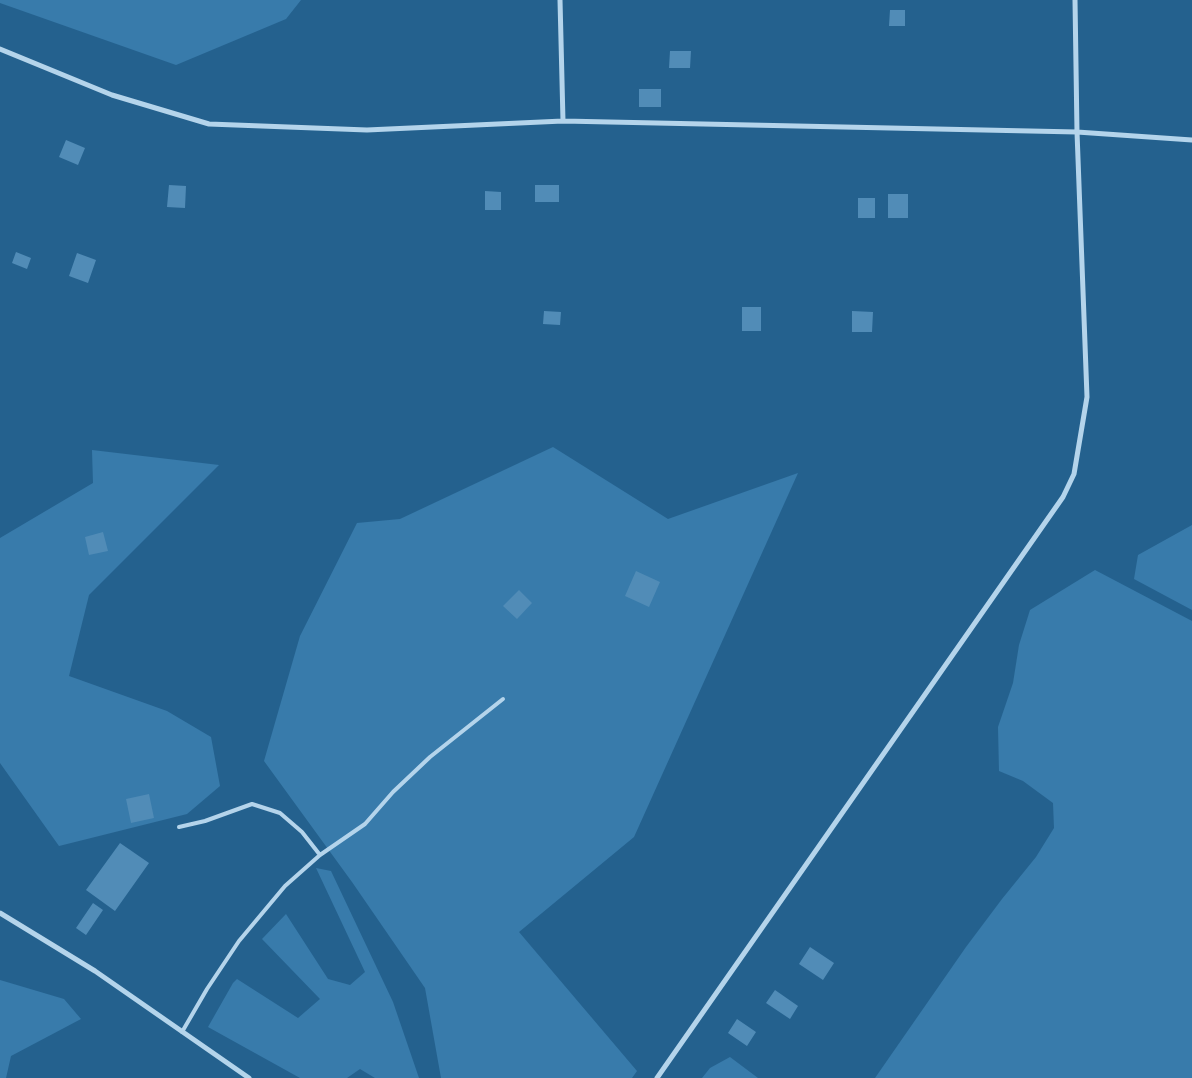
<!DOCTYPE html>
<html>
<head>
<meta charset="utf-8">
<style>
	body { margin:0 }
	canvas { display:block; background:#24618e }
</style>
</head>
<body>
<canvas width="1192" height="1078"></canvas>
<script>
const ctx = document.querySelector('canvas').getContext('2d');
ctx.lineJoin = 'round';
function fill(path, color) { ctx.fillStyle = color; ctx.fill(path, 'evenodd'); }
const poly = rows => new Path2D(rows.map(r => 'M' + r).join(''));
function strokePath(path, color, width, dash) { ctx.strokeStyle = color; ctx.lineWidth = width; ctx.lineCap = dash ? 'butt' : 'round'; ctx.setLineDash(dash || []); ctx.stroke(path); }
fill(poly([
	[0,0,301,0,286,19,176,65,0,3],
	[553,447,668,519,798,473,634,837,519,932,637,1071,632,1078,441,1078,425,988,352,882,264,761,300,636,357,523,400,519],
	[92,450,219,465,89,595,69,676,167,711,211,737,220,786,187,814,59,846,0,763,0,538,93,483],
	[1192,525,1192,610,1134,579,1138,555],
	[1095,570,1192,621,1192,1078,875,1078,966,947,1002,899,1036,857,1054,828,1053,803,1023,781,999,771,998,727,1013,683,1019,645,1030,610],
	[316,868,331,871,393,1002,419,1078,375,1078,360,1069,347,1078,300,1078,208,1027,233,983,237,979,298,1018,320,999,262,939,286,914,328,979,350,985,365,972],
	[0,980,64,999,81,1019,11,1056,6,1078,0,1078],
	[730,1057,758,1078,702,1078,710,1068]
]), '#387bab');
fill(poly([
	[890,10,905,10,905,26,889,26],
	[670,51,691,51,690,68,669,68],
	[639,89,661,89,661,107,639,107],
	[66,140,85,148,78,165,59,157],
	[169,185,186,186,185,208,167,207],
	[535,185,559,185,559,202,535,202],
	[485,191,501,192,501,210,485,210],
	[888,194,908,194,908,218,888,218],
	[858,198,875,198,875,218,858,218],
	[16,252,31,258,27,269,12,263],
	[77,253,96,260,88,283,69,276],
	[742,307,761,307,761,331,742,331],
	[544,311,561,312,560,325,543,324],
	[852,311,873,312,872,332,852,332],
	[103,532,108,551,89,555,85,537],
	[636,571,660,582,649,607,625,596],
	[519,590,532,603,517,619,503,606],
	[149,794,154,818,131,823,126,799],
	[120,843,149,863,115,911,86,890],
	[93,903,103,910,86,935,76,928],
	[810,947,834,963,823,980,799,964],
	[775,990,798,1006,790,1019,766,1003],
	[737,1019,756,1032,747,1046,728,1033]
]), '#518cb7');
strokePath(poly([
	[179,827,205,821,252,804,280,813,302,832,320,855],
	[182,1032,207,989,239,941,285,886,320,855,365,824,393,792,430,757,503,699]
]), '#b4d4eb', 4);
strokePath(poly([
	[560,0,563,121],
	[0,49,112,95,209,124,367,130,563,121,1077,132,1192,140],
	[0,913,95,971,249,1078],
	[657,1078,1063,497,1074,474,1087,397,1077,132,1075,0]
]), '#b4d4eb', 5);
</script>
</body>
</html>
